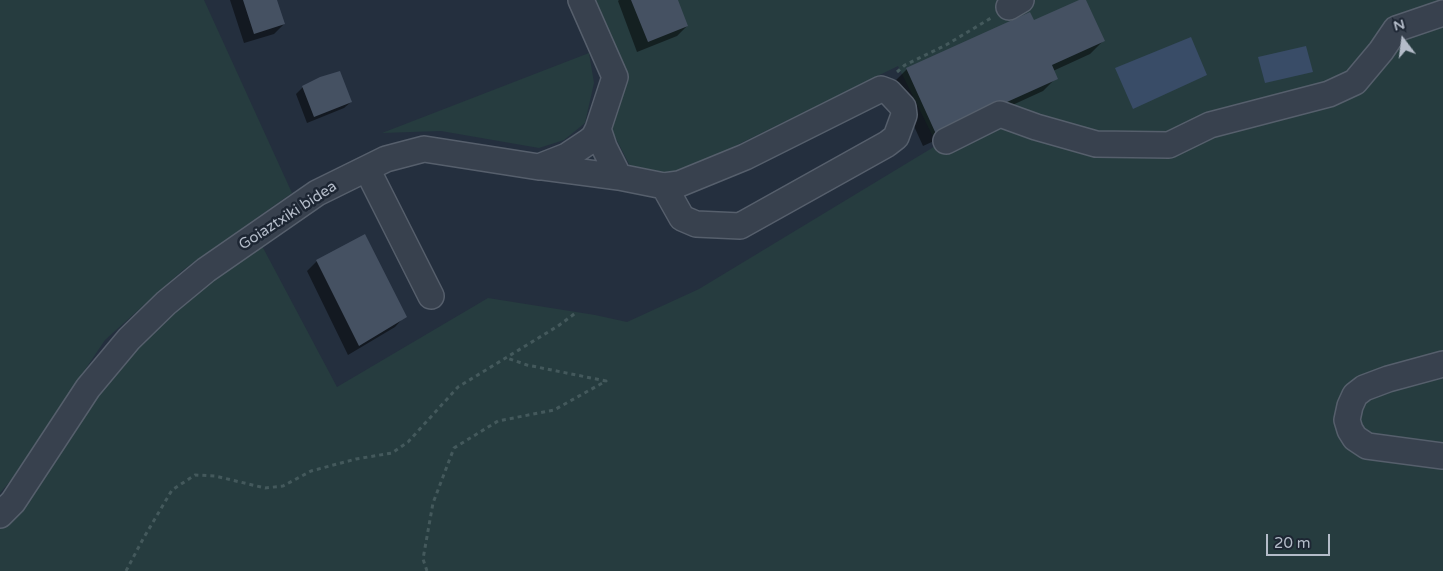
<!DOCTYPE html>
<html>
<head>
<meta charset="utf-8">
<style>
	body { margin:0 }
	#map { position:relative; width:1443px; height:571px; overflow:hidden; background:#242f3e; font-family:"Varela Round",sans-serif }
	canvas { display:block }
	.north { position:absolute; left:1378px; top:15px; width:50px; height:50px; -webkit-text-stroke:4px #1d2633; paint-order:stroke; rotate:345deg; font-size:14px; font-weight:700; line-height:20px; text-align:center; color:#b4bcc9 }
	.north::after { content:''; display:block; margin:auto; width:18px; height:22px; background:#b4bcc9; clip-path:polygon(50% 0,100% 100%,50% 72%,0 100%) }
	.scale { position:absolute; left:1266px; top:534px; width:64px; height:22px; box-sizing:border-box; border:2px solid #b4bcc9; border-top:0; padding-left:6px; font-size:15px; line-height:18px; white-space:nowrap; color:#b4bcc9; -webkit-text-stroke:4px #1d2633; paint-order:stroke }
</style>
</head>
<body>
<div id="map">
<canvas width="1443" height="571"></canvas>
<div class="north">N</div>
<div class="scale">20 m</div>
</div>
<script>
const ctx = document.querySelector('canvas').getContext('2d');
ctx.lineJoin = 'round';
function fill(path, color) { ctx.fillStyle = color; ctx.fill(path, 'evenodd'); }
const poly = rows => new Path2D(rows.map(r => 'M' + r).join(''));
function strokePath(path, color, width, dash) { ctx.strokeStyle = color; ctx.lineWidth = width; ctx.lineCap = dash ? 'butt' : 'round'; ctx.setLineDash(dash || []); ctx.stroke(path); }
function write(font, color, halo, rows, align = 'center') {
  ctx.font = font + ' "Varela Round",sans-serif'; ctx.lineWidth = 5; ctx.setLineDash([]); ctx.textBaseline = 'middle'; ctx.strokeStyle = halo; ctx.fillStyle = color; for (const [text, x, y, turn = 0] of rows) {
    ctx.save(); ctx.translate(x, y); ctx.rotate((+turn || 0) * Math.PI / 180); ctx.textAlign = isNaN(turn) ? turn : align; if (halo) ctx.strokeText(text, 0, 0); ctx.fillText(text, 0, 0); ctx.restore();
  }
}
fill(poly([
	[0,0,204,0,292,193,183,270,105,340,11,480,0,493],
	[592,0,1443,0,1443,571,0,571,0,527,52,464,136,340,261,244,337,387,488,298,595,315,627,322,699,289,937,145,898,66,674,176,630,166,612,131,625,77],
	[589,53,594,83,585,123,564,140,539,148,441,131,382,133]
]), '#263c3f');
fill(poly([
	[1191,37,1207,75,1133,109,1115,68],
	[1306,46,1313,72,1265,83,1258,57]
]), '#394c67');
fill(poly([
	[230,0,276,0,284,24,274,34,244,43],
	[619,0,677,0,687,26,677,36,637,52,618,1],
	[1082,0,1084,0,1103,41,1090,54,1053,71,1056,78,1043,91,923,146,894,82,907,69,1033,22],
	[303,87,351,102,344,108,307,123,296,94],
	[317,261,405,316,395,327,348,355,307,271]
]), '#0007');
fill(poly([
	[243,0,277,0,285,24,254,34],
	[631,0,678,0,688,26,648,42],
	[1079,0,1086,0,1105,41,1052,65,1058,79,936,134,906,68,1030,12,1034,20],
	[340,71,352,102,314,117,302,86,320,77],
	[365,234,407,317,359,346,316,260]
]), '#455162');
const minor = poly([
	[1009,7,1021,0],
	[598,129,604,147,619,177],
	[946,141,1000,114,1036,127,1096,144,1169,145,1210,125,1329,94,1355,82,1381,51,1396,29,1443,13],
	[543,167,619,177,664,186,679,184,745,157,881,89,889,92,903,107,904,115,896,137,887,144,740,226,696,224,682,218,664,186],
	[367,169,431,296],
	[1443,364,1388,379,1364,388,1355,395,1350,406,1347,420,1350,430,1355,438,1367,446,1443,456],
	[0,515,13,502,88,388,129,339,166,303,206,270,317,193,386,159,424,149,539,167,567,156,588,142,594,137,598,129,615,77,581,0]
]);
strokePath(minor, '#565f6c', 28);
strokePath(poly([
	[897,72,905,65,946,45,991,18],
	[126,571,143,539,172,490,195,475,215,476,265,488,283,486,311,471,356,459,392,453,408,442,458,387,558,326,577,312],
	[427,571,423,559,433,503,454,448,498,421,554,410,606,381,527,365,507,358]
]), '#44595c', 3, [4, 4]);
strokePath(minor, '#38414e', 25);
write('15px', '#b4bcc9', '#1d2633', [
	["Goiaztxiki bidea",288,216,-33]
]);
</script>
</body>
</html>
